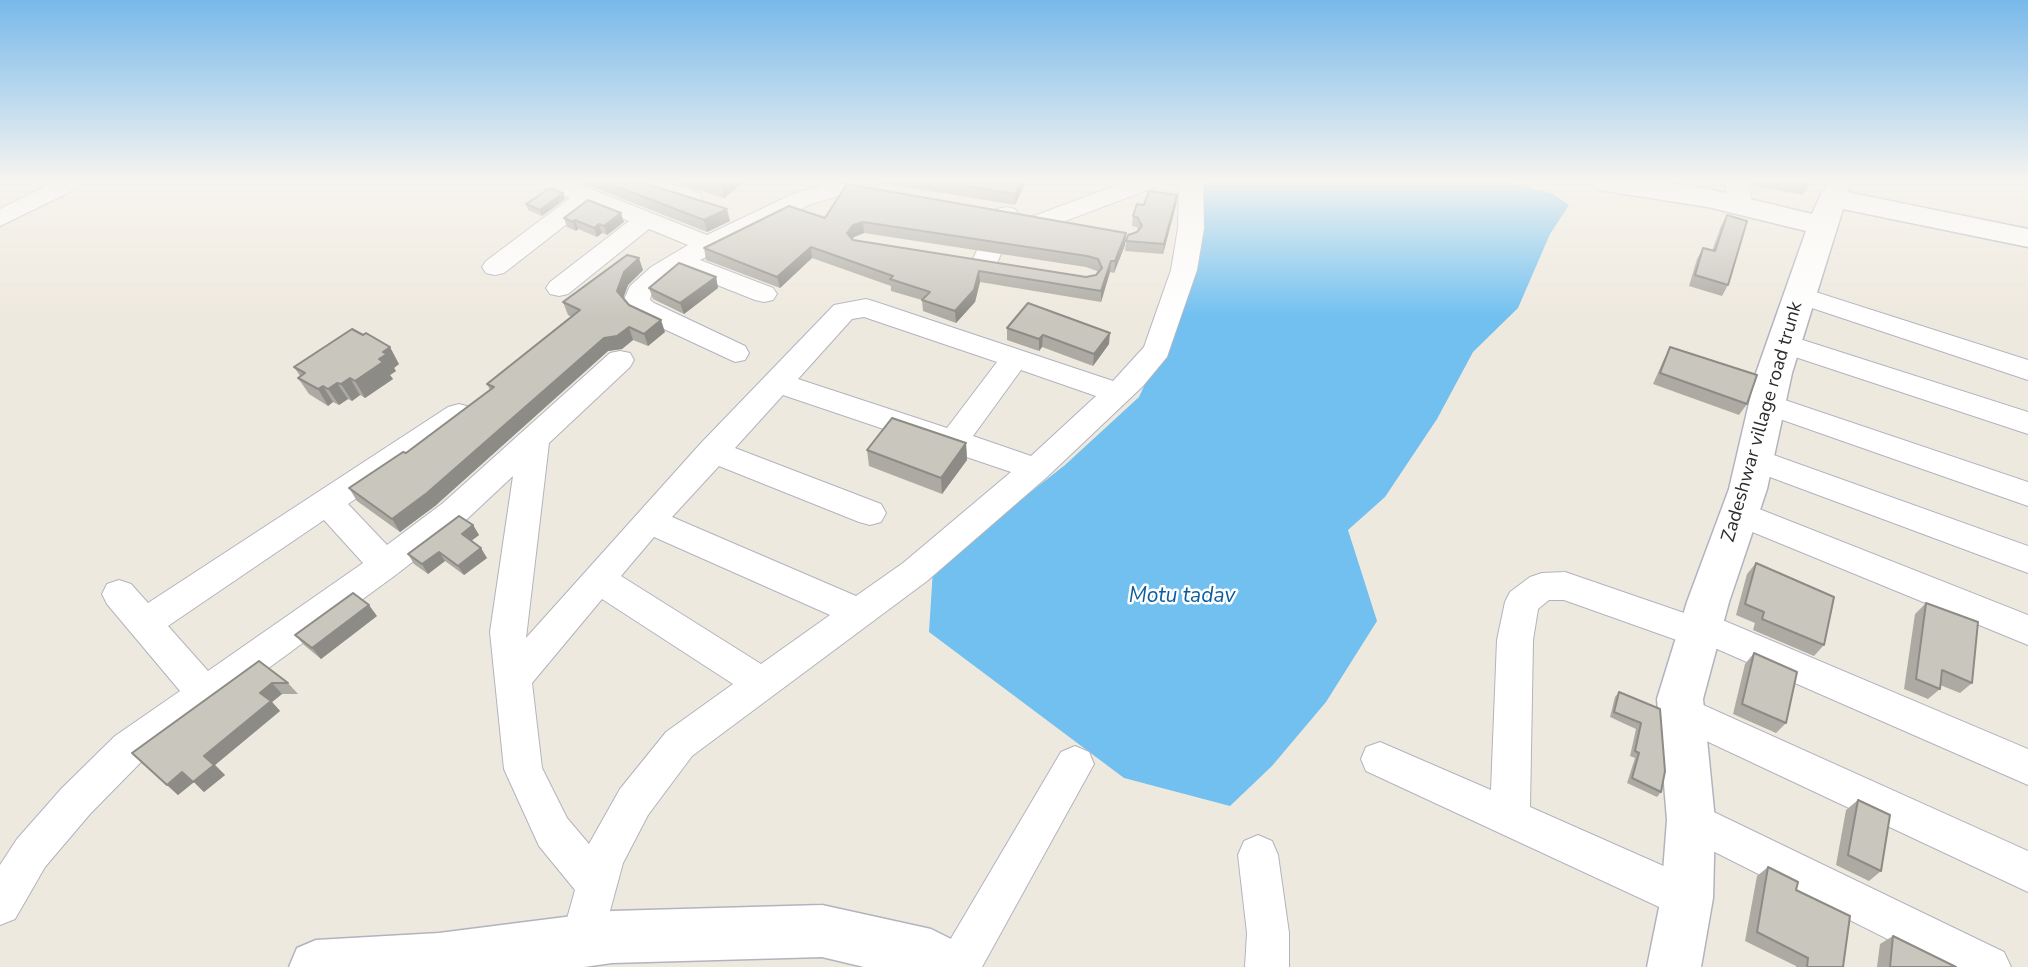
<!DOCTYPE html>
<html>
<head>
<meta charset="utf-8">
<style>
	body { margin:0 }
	canvas { display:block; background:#eee9de }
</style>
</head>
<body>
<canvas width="2028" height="967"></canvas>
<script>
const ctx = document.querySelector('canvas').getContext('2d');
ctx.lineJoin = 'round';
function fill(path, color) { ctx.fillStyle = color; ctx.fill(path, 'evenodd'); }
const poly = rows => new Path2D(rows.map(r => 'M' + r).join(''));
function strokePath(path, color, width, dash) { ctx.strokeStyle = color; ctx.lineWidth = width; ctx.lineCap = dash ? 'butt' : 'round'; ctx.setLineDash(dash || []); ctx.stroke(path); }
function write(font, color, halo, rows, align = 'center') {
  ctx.font = font + ' "Nunito Sans",sans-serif'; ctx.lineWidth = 5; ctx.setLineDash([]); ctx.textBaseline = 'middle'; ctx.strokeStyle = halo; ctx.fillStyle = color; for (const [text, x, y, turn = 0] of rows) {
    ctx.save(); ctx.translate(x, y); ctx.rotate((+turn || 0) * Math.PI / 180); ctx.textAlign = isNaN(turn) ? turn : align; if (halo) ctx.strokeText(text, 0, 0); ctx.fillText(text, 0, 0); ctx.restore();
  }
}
fill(poly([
	[1202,182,1508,182,1551,193,1569,205,1550,234,1518,308,1473,352,1437,419,1385,497,1348,530,1377,621,1326,702,1272,766,1230,806,1124,778,929,632,933,569,1065,465,1139,397,1180,310]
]), '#71c0f0');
const minor = poly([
	[54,182,70,182,74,187,70,192,0,226,0,209,54,182],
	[540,182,573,182,707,235,793,194,820,186,824,182,847,184,838,196,811,204,700,260,773,288,777,294,773,300,764,302,755,300,682,271,651,295,650,300,654,303,745,346,749,353,745,360,735,362,634,315,623,302,630,286,651,267,688,245,649,229,568,294,559,296,550,294,546,288,550,282,629,221,590,206,504,273,495,275,486,273,482,267,486,261,570,198,544,187,540,182],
	[629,182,664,182,699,193,702,198,699,203,690,205,633,187,629,182],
	[1125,182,1159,182,1155,187,1052,226,1043,228,1034,226,1031,221,1034,216,1125,182],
	[1179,182,1203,182,1204,228,1197,270,1167,357,1143,386,1047,477,927,581,692,756,648,815,623,863,598,955,583,962,568,955,561,940,575,890,539,846,504,769,490,632,513,476,465,521,397,574,143,760,90,814,45,867,15,919,0,925,0,865,17,839,62,788,115,736,180,691,107,604,102,594,107,584,119,580,131,584,148,603,448,407,459,404,470,407,474,414,470,421,348,504,387,545,443,503,610,353,620,351,630,353,634,360,630,367,549,443,526,638,701,443,834,305,866,299,876,302,1113,381,1144,347,1171,270,1178,228,1179,182],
	[864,317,997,362,947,428,798,379,852,319,864,317],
	[1021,370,1096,396,1031,456,973,436,1021,370],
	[783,395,1011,472,903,563,856,596,672,517,719,466,859,522,870,525,881,522,886,513,881,504,735,448,783,395],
	[324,520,363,563,208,671,168,626,324,520],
	[654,537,830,615,761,664,621,576,654,537],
	[602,599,733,684,666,732,620,789,589,844,567,818,542,768,532,683,602,599],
	[1724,182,1748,182,1753,206,1750,211,1741,213,1732,211,1724,182],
	[1828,182,1852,182,1841,203,1832,205,1823,203,1820,198,1828,182],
	[1006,207,1015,209,1018,214,997,263,993,269,984,271,975,269,971,263,994,214,997,209,1006,207],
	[1800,287,2028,360,2028,380,1791,301,1787,295,1791,289,1800,287],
	[1784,334,2028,412,2028,434,1774,350,1770,343,1774,336,1784,334],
	[1767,394,2028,482,2028,506,1757,411,1752,404,1757,397,1767,394],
	[1754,448,2028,546,2028,573,1743,467,1739,459,1743,451,1754,448],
	[1739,501,2028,615,2028,645,1728,522,1723,513,1728,504,1739,501],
	[1565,572,1690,615,1701,611,1713,616,2028,749,2028,785,1708,645,1699,648,1564,600,1549,600,1538,609,1533,640,1530,807,1702,883,1708,898,1702,913,1687,919,1672,913,1366,771,1361,759,1366,747,1380,742,1491,790,1497,640,1505,602,1510,592,1530,577,1542,573,1565,572],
	[1681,695,2028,851,2028,892,1668,723,1662,711,1668,699,1681,695],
	[1075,746,1089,752,1094,764,982,967,936,967,943,952,1061,752,1075,746],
	[1691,801,2004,952,2011,967,1943,967,1677,833,1671,820,1677,807,1691,801],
	[1258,835,1272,841,1278,855,1289,933,1289,967,1245,967,1247,933,1238,855,1244,841,1258,835]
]);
const tertiary = poly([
	[1591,182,1661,182,1708,189,1812,214,1822,192,1832,189,2028,229,2028,247,1843,209,1792,373,1767,489,1729,602,1703,699,1715,820,1713,898,1701,967,1647,967,1661,898,1667,820,1657,699,1687,602,1729,489,1756,373,1806,231,1708,207,1605,191,1595,188,1591,182],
	[822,905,931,929,969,948,977,967,864,967,822,957,612,963,584,967,289,967,297,948,316,940,439,933,612,911,822,905]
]);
strokePath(minor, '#b2b3bf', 2);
strokePath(tertiary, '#b2b3bf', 3);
fill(minor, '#fff');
fill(tertiary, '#fff');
fill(poly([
	[580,182,641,182,730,221,707,232],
	[673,182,744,182,724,198],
	[876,182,1026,182,1015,205],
	[1753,182,1810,182,1810,184,1803,195,1754,186],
	[563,193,565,199,542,216,528,210,526,204],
	[1144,205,1176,205,1163,254,1125,251,1126,241,1138,230,1137,227,1132,226,1133,216],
	[1727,215,1728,285,1722,296,1689,286,1697,259,1703,248,1712,251,1721,226],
	[564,218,624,222,607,235,602,233,597,237,578,229,576,231,567,227],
	[825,218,1126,233,1125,245,1114,273,1110,272,1101,302,980,282,975,302,956,323,923,311,922,300,891,291,891,286,812,258,780,288,706,260,704,248],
	[864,233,1086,267,1097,271,1098,273,1096,275,1086,277,853,240,852,239,854,237],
	[643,270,628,285,623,298,629,305,665,332,648,346,633,340,622,349,608,351,435,506,400,532,357,501,349,488,406,453,490,390,487,384,572,317,568,315,563,302],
	[716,277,718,288,684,314,653,299,649,288],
	[1007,328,1109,344,1093,366,1042,347,1039,351,1007,340],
	[1670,347,1747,404,1739,415,1653,384,1664,359],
	[399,364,394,368,396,371,390,375,393,379,365,398,360,395,352,401,348,399,339,405,333,402,328,406,309,394,298,378,300,376,294,367],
	[966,443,967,460,942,494,869,466,867,450],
	[473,525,479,535,471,541,487,558,464,575,445,561,428,574,414,564,408,554],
	[1756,563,1824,645,1814,656,1753,630,1755,623,1736,615,1747,574],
	[1926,603,1972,683,1960,693,1940,685,1940,689,1928,699,1904,689,1915,614],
	[377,616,321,659,304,645,295,635],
	[1754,653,1786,723,1776,733,1733,714,1745,664],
	[259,661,288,683,298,694,282,694,272,702,280,711,215,765,225,775,204,792,194,782,178,795,167,785],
	[1619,692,1660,709,1661,792,1657,797,1627,783,1635,758,1630,756,1636,729,1610,717,1615,697],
	[1858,800,1881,871,1869,881,1836,865,1846,810],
	[1768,867,1796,890,1843,967,1796,967,1796,966,1745,941,1757,876],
	[1893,936,1956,967,1877,967,1880,944]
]), '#adaaa3');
fill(poly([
	[727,182,744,182,724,198,722,186],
	[1021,182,1026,182,1015,205,1015,194],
	[563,193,565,199,542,216,540,210],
	[1177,195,1176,205,1163,254,1164,244],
	[727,209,730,221,707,232,704,220],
	[621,213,624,222,607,235,604,226],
	[575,220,578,229,576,231,573,222],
	[863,222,864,233,854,237,848,244,847,233,853,225],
	[599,224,602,233,597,237,594,228],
	[1126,233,1125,245,1114,273,1115,261],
	[811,247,812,258,780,288,777,277],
	[639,258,643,270,628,285,621,304,617,291,624,272],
	[1111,261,1110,272,1101,302,1101,291],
	[979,271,980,282,975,302,956,323,955,311],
	[716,277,718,288,684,314,680,303],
	[661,320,665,332,648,346,644,334],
	[629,327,633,340,622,349,608,351,435,506,400,532,392,519,604,338],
	[1110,333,1109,344,1093,366,1094,354],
	[1043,335,1042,347,1039,351,1039,339],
	[390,347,399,364,394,368,396,371,390,375,393,379,365,398,355,381,379,359,383,352],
	[350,378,360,395,352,401,341,384],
	[337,383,348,399,339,405,328,389],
	[323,386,333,402,328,406,318,389],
	[966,443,967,460,942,494,941,478],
	[473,525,479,535,467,544,462,534],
	[481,548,487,558,464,575,458,566],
	[439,552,445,561,428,574,422,564],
	[369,605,377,616,321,659,312,648],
	[272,683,282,694,272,702,280,711,215,765,225,775,204,792,194,782,178,795,167,785,204,756,260,693]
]), '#8d8b85');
const building = poly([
	[605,182,641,182,727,209,704,220,605,182],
	[707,182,727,182,722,186,707,182],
	[941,182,1021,182,1015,194,941,182],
	[847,184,1126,233,1115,261,1111,261,1101,291,979,271,974,290,955,311,922,300,930,292,890,279,893,276,811,247,777,277,704,248,789,206,825,218,847,184],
	[863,222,1087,256,1098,259,1102,268,1096,275,1086,277,853,240,847,233,853,225,863,222],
	[550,188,563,193,540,210,526,204,550,188],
	[1149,191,1177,195,1164,244,1126,241,1128,235,1137,232,1142,226,1138,218,1133,216,1137,204,1144,205,1149,191],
	[588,200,621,213,604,226,599,224,594,228,575,220,573,222,564,218,588,200],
	[1727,215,1747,221,1728,285,1695,275,1703,248,1715,251,1727,215],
	[627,255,639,258,624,272,617,291,629,305,661,320,644,334,629,327,617,336,604,338,427,493,392,519,349,488,403,452,406,453,494,387,487,384,580,310,563,302,627,255],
	[679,263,716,277,680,303,649,288,679,263],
	[1028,303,1110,333,1094,354,1043,335,1039,339,1007,328,1028,303],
	[352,329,363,335,366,333,390,347,383,352,387,354,379,359,383,362,355,381,350,378,341,384,337,383,328,389,323,386,318,389,298,378,305,373,294,367,352,329],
	[1670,347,1757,375,1747,404,1660,373,1670,347],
	[892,418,966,443,941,478,867,450,892,418],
	[459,516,473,525,462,534,481,548,458,566,439,552,422,564,408,554,459,516],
	[1756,563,1834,597,1824,645,1762,619,1764,612,1745,604,1756,563],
	[353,593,369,605,312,648,295,635,353,593],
	[1926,603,1978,622,1972,683,1942,670,1940,689,1916,679,1926,603],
	[1754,653,1797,672,1786,723,1742,704,1754,653],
	[259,661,288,683,272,683,260,693,271,701,204,756,214,765,193,782,182,772,167,785,132,753,259,661],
	[1619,692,1660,709,1665,771,1661,792,1632,778,1639,753,1635,751,1641,723,1614,712,1619,692],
	[1858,800,1890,815,1881,871,1848,855,1858,800],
	[1768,867,1798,882,1796,890,1850,916,1843,967,1807,967,1808,958,1757,932,1768,867],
	[1893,936,1956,967,1890,967,1893,936]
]);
fill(building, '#c9c6be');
strokePath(building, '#8d8b85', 2);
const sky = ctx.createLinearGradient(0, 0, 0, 317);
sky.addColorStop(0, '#78b9eb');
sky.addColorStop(0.57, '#f7f5f0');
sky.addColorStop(1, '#f7f5f000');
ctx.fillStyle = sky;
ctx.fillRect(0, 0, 2028, 317);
write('19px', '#2c2c2c', '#fff', [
	["Zadeshwar village road trunk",1763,422,-74]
]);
write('italic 21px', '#0c5da0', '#fff', [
	["Motu tadav",1182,597]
]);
</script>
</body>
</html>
